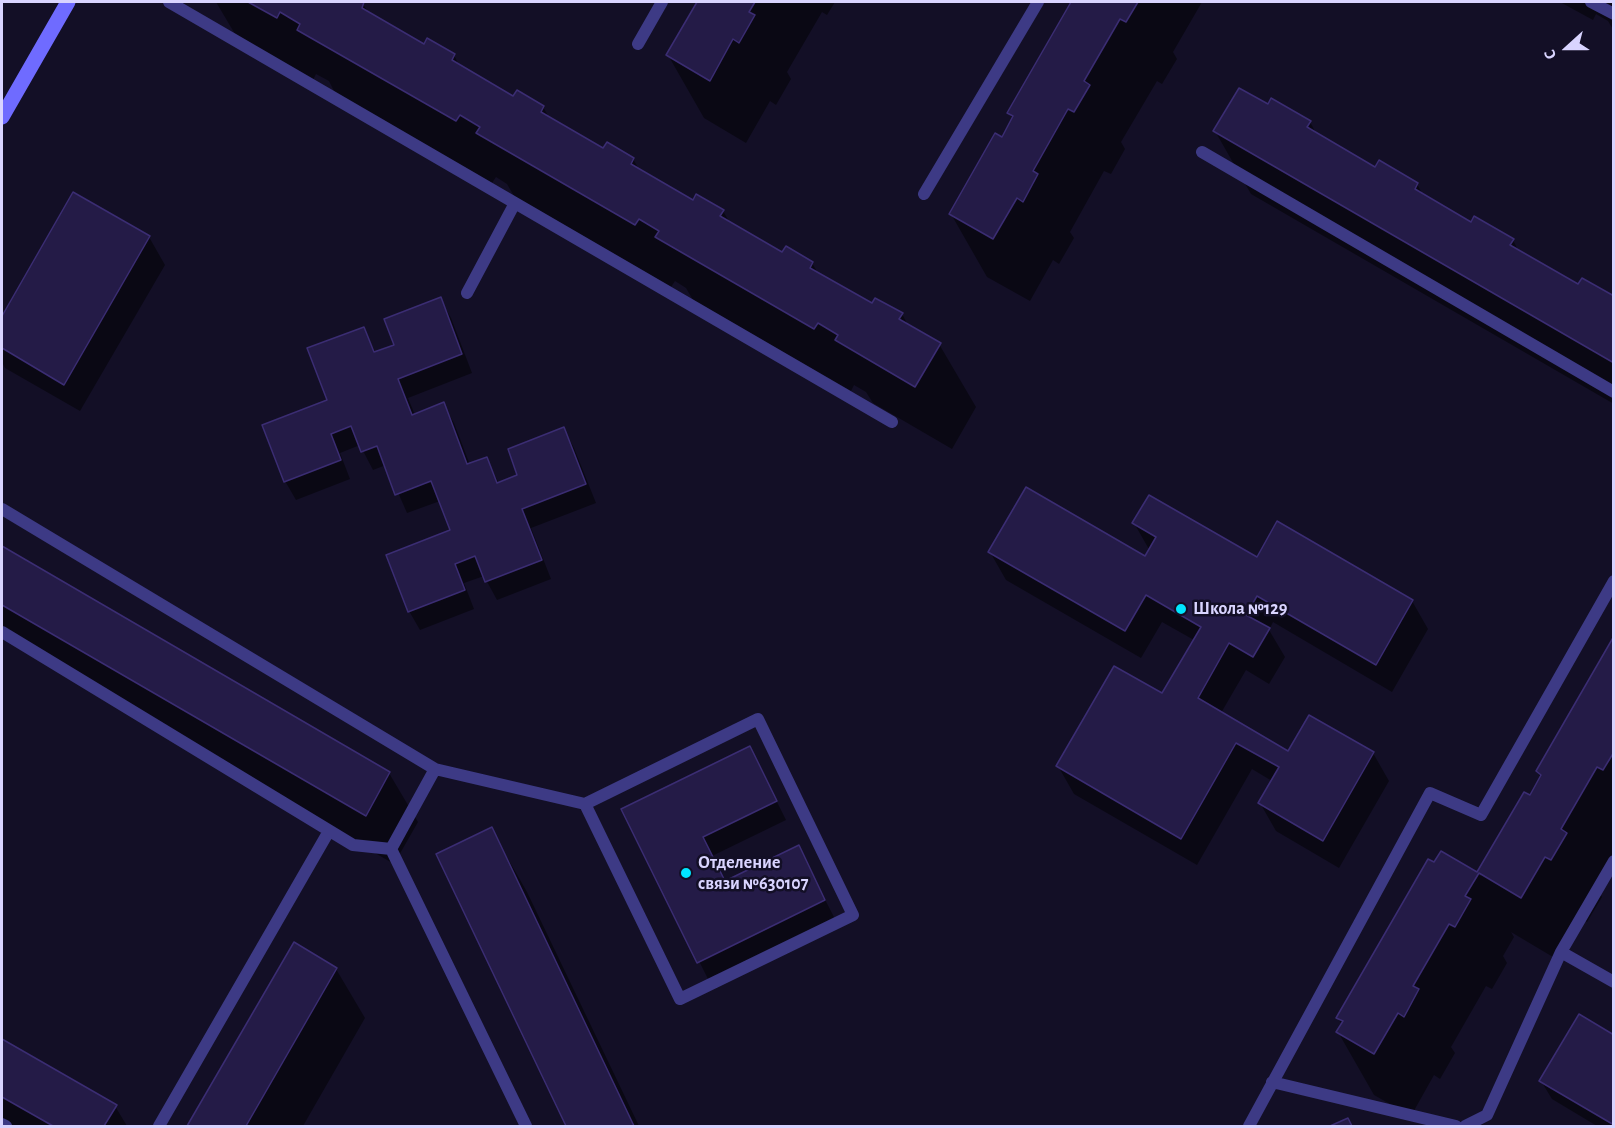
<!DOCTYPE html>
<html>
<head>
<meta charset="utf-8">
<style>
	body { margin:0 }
	#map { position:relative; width:1615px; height:1128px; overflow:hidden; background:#130f26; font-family:"Alegreya Sans",sans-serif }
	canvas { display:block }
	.frame { position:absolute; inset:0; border:3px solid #d9d4ff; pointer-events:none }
	.north { position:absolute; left:1537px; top:18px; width:60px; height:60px; -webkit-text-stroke:4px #130f26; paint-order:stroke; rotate:249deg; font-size:16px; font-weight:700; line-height:24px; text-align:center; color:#d9d4ff }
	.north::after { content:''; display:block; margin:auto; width:21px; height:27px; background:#d9d4ff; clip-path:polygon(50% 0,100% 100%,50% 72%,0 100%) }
</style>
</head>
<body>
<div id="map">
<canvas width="1615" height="1128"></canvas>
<div class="frame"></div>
<div class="north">С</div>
</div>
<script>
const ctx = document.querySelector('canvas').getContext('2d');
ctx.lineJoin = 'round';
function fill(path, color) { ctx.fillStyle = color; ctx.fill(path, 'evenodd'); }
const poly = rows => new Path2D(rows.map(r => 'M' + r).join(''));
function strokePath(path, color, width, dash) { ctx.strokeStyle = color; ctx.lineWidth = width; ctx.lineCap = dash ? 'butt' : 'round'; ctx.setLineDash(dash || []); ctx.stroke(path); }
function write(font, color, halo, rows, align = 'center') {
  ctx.font = font + ' "Alegreya Sans",sans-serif'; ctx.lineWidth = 5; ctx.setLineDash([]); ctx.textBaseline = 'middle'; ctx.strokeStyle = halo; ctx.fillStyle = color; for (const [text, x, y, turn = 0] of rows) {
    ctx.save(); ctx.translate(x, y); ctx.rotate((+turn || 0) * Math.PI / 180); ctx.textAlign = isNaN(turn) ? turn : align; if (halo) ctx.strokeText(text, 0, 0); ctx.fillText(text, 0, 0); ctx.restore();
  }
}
fill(poly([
	[216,2,361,2,371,15,425,46,454,55,460,67,514,98,543,107,550,119,604,150,633,159,640,171,693,202,723,211,730,223,783,254,812,263,819,275,873,305,902,314,909,327,939,344,976,407,952,449,873,403,866,392,854,385,851,391,693,300,686,288,675,281,671,287,514,196,507,184,496,177,492,183,335,93,329,81,316,74,313,80,235,34],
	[699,2,835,2,827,15,822,12,787,72,791,79,776,105,770,101,746,143,704,118,668,55],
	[1073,2,1202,2,1173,52,1177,59,1162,84,1157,81,1121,142,1125,149,1111,174,1104,171,1070,232,1074,238,1059,264,1053,260,1030,301,987,277,951,214,1002,139,1013,120,1009,113],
	[1560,2,1614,2,1614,31,1608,21,1596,14,1593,20],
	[1269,106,1310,122,1316,133,1376,169,1417,184,1424,197,1472,224,1513,240,1519,252,1579,286,1614,298,1614,404,1251,194,1215,131],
	[74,194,149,237,165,265,80,411,5,368,2,362,2,319],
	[440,299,451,318,472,373,408,398,415,415,443,404,454,423,470,465,486,459,499,483,519,476,564,429,574,448,596,503,531,528,551,579,497,600,484,576,464,583,474,609,420,630,409,611,452,531,440,501,407,513,386,465,373,470,360,445,340,453,350,479,296,500,285,481,329,401,363,329,376,353,396,346],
	[1134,523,1412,601,1428,629,1392,692,1273,622,1269,630,1285,657,1269,684,1246,670,1221,713,1289,753,1373,753,1389,781,1339,868,1276,831,1260,803,1272,781,1252,769,1197,865,1074,794,1058,766,1163,695,1194,640,1162,622,1141,658,1006,580,990,552,1146,558,1150,551],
	[2,548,389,773,418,822,394,864,2,637],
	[1614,639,1614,863,1598,890,1602,897,1587,922,1581,919,1558,960,1511,932,1514,937,1503,956,1507,963,1492,989,1486,986,1451,1047,1455,1053,1440,1079,1434,1075,1411,1116,1374,1095,1338,1032,1342,1025,1338,1018,1441,853,1481,876,1479,872,1541,778,1537,771],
	[750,748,786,820,712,856,725,883,798,847,835,919,709,981,623,809],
	[491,829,527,892,639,1126,568,1126,438,854],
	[294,944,336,969,365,1018,303,1126,189,1126],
	[1614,1036,1614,1126,1597,1126,1552,1099,1541,1081],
	[2,1040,115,1106,127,1126,2,1126]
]), '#0007');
const building = poly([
	[248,2,364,2,362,8,424,44,427,38,455,54,452,60,513,96,517,90,544,106,541,112,603,148,607,142,634,158,631,164,693,200,696,194,724,210,720,216,782,252,786,246,813,262,810,268,872,303,875,298,903,313,899,319,941,343,915,387,835,340,838,335,818,323,814,329,655,237,659,231,639,219,635,225,476,133,480,127,460,115,456,121,297,30,300,24,280,12,277,18,248,2],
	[697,2,755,2,749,12,755,15,739,43,733,39,710,81,666,55,697,2],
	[1071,2,1138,2,1126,22,1120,19,1084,81,1090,85,1074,112,1068,109,1033,171,1038,174,1023,202,1017,198,993,239,949,214,995,133,1002,137,1013,116,1007,113,1071,2],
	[1239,88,1268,104,1271,98,1311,121,1307,127,1375,167,1379,160,1418,183,1415,189,1471,222,1474,216,1514,239,1510,245,1578,284,1582,278,1614,296,1614,363,1213,131,1239,88],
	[73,192,150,236,64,385,2,348,2,316,73,192],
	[441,297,462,354,398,379,412,415,444,402,467,464,487,457,497,483,517,475,508,449,564,427,586,484,522,509,542,560,485,582,475,556,455,564,465,590,408,612,386,555,450,530,431,481,395,495,377,446,361,452,351,426,331,434,341,460,284,482,262,425,327,400,307,348,364,327,374,352,394,345,384,319,441,297],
	[1026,487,1145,556,1156,537,1132,523,1149,495,1257,557,1277,521,1413,600,1376,665,1257,596,1246,615,1270,628,1253,657,1229,643,1198,698,1288,751,1309,715,1374,752,1323,841,1258,803,1279,767,1236,743,1181,839,1056,766,1114,666,1162,693,1201,627,1146,595,1125,631,988,552,1026,487],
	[2,546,390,772,366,816,2,605,2,546],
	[1614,636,1614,752,1603,770,1597,767,1561,829,1567,833,1551,860,1545,857,1521,898,1479,873,1465,896,1471,899,1455,927,1449,924,1413,986,1419,989,1404,1017,1398,1013,1374,1054,1336,1032,1343,1021,1336,1018,1428,859,1434,862,1441,851,1477,872,1524,792,1530,795,1541,775,1536,771,1614,636],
	[750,746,777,801,703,837,725,881,799,845,825,900,697,963,621,809,750,746],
	[492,827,634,1126,566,1126,458,900,436,854,492,827],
	[294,942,337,968,246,1126,187,1126,294,942],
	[1579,1014,1614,1035,1614,1125,1539,1081,1579,1014],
	[2,1039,117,1105,104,1126,53,1126,2,1097,2,1039],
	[1348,1118,1352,1126,1330,1126,1348,1118]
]);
fill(building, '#241b47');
strokePath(building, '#3b2d73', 1.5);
strokePath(poly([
	[169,2,892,422],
	[1591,2,1614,14],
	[638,44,662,2],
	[1202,152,1614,392],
	[924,194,1038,2],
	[467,293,515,203],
	[2,509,435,769,585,804,680,999,853,915,758,719,585,804],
	[2,632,353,845,391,849],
	[435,769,391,849,526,1126],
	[1561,952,1614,982],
	[1272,1082,1456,1126],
	[2,1124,6,1126],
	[159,1126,329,831],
	[1249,1126,1430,793,1481,815,1614,581],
	[1465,1126,1487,1115,1561,952,1614,861]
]), '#3d3a85', 12);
strokePath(poly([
	[2,117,68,2]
]), '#6f6bff', 15);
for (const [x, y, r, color] of [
	[1181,609,6,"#00e5ff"],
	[686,873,6,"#00e5ff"]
]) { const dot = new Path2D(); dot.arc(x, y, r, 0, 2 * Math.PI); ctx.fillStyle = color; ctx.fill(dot); strokePath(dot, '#130f26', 2); }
write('bold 18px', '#d9d4ff', '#130f26', [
	["Школа №129",1193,609],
	["Отделение",698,863],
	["связи №630107",698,884]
], 'left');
</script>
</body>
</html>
